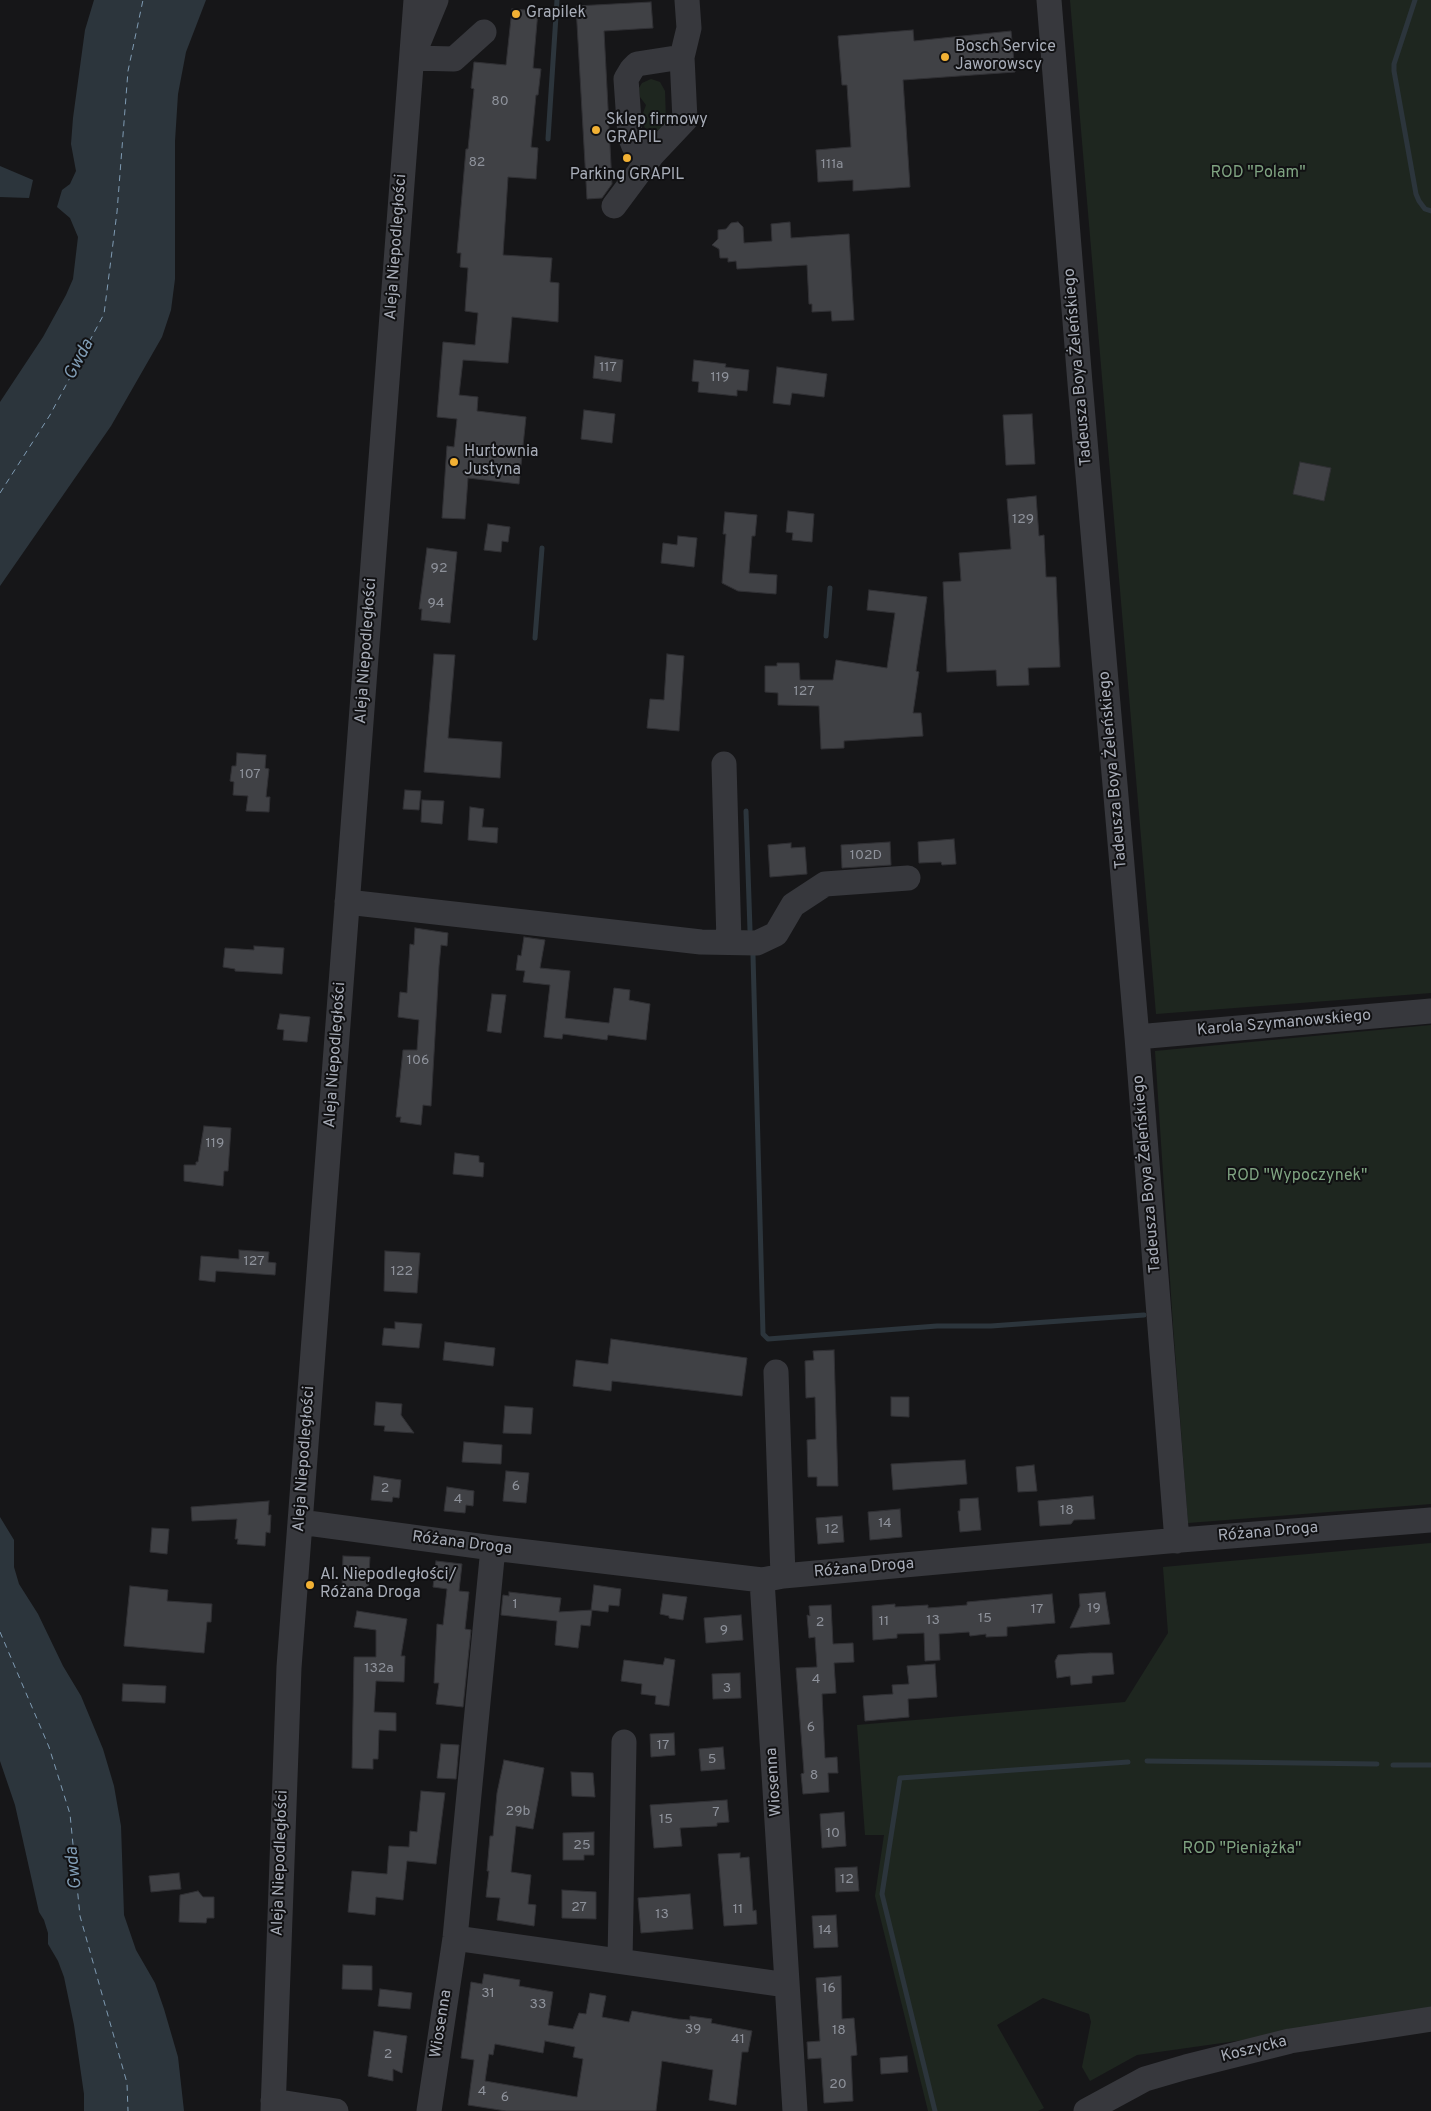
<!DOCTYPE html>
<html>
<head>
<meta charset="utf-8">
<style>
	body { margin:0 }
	canvas { display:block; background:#161618 }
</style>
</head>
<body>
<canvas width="1431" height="2111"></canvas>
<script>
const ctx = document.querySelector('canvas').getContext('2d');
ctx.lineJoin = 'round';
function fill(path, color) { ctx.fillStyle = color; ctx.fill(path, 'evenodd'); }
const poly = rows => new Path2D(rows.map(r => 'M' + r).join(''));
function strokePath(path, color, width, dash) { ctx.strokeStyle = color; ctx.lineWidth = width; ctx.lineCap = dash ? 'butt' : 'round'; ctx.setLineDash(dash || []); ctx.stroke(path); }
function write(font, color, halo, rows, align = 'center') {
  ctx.font = font + ' Overpass,sans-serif'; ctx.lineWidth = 4; ctx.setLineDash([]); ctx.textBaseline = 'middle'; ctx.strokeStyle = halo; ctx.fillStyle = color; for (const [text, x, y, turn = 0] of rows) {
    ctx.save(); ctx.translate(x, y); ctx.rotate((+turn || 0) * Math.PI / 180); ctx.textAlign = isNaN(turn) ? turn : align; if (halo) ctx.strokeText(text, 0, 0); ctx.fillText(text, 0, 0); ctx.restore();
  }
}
fill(poly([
	[1070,0,1431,0,1431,993,1156,1014],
	[651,79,660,82,665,91,666,122,659,130,654,131,645,128,641,119,646,105,640,97,639,88,642,83],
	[1431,1025,1431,1504,1188,1523,1173,1325,1155,1051],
	[1431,1543,1431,2009,1286,2034,1137,2055,1090,2081,1082,2067,1091,2022,1089,2014,1043,1998,997,2025,1044,2108,1038,2111,928,2111,875,1896,884,1835,865,1835,857,1725,1125,1702,1168,1633,1163,1567]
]), '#1e261f');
fill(poly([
	[94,0,206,0,186,52,178,94,175,141,175,279,171,310,162,337,111,426,0,586,0,402,43,337,66,295,73,279,78,237,70,218,57,207,62,190,70,184,76,171,71,144,73,118,85,30],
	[0,166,33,180,29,198,0,197],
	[0,1517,14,1540,14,1567,19,1584,38,1614,63,1666,81,1696,103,1749,114,1786,121,1826,124,1915,136,1950,155,1983,164,2009,178,2057,184,2111,84,2111,84,2094,74,2025,64,1977,58,1961,48,1944,48,1933,44,1920,39,1912,15,1805,0,1761]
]), '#2c353c');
strokePath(poly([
	[1415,0,1394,64,1394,71,1416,194,1419,201,1425,209,1431,211],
	[548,139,557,0],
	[826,636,830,588],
	[535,638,542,548],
	[746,811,750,930],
	[753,955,763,1334,768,1339,937,1326,991,1326,1144,1315],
	[1147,1761,1377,1764],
	[1393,1765,1431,1765],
	[935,2111,882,1894,900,1778,1128,1762]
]), '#2c353c', 5);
strokePath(poly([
	[0,493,50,415,104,314,117,212,128,71,143,0],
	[0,1632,49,1747,70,1814,80,1916,127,2083,128,2111]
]), '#7f9bb3', 1, [6, 5]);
const building = poly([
	[651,2,653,28,604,31,612,184,602,198,587,199,576,6,651,2],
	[512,9,538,11,533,68,541,69,538,95,536,95,531,147,538,148,536,179,508,177,503,255,552,258,550,282,559,283,558,322,512,317,508,363,463,360,459,395,478,397,477,411,526,417,519,484,468,478,465,519,442,518,447,446,454,447,457,419,437,417,443,342,475,345,478,313,465,311,468,268,460,267,461,253,457,253,466,149,468,149,474,89,471,88,474,62,506,65,512,9],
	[913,30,914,41,1011,31,1015,72,903,80,910,187,853,191,853,180,818,182,816,150,851,147,847,85,842,85,838,36,913,30],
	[738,222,743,227,744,243,772,241,771,224,790,222,791,238,849,234,854,320,832,321,831,311,812,312,812,304,809,304,807,265,737,269,736,261,728,262,728,258,720,258,719,249,712,245,718,239,718,230,726,229,731,223,738,222],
	[595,356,623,360,621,382,593,378,595,356],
	[694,360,726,364,725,367,749,370,747,391,737,390,737,396,698,392,699,382,692,381,694,360],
	[777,367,827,374,824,397,792,393,790,405,773,403,777,367],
	[584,410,615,414,612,443,581,439,584,410],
	[1032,414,1035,464,1006,465,1003,415,1032,414],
	[1300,462,1331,468,1324,501,1293,494,1300,462],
	[1036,496,1039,536,1044,535,1046,577,1056,577,1060,667,1028,668,1029,685,997,686,996,670,947,672,943,582,961,581,959,553,1011,549,1007,499,1036,496],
	[788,511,814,514,812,542,792,540,793,533,786,532,788,511],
	[725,512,757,515,755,536,752,536,749,573,777,575,776,594,738,591,722,583,726,534,723,534,725,512],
	[488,524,510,527,508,542,502,541,501,552,484,550,488,524],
	[678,536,697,538,694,567,661,563,663,543,677,545,678,536],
	[427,548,457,552,450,623,421,620,422,609,419,609,427,548],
	[869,590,927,597,916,671,919,672,913,713,921,713,923,736,844,741,844,748,821,749,819,706,778,705,778,693,765,692,765,666,777,666,777,663,799,663,800,680,833,680,836,660,887,668,895,613,867,610,869,590],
	[434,654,455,655,448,738,502,742,500,778,424,772,434,654],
	[667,654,684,656,679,731,647,728,650,699,664,700,667,654],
	[237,753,266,755,265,768,269,769,266,797,270,797,269,812,246,811,248,796,233,795,234,782,230,781,232,766,236,766,237,753],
	[405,790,421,791,419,810,403,809,405,790],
	[422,800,444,801,442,824,421,822,422,800],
	[470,807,484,809,482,827,498,828,497,843,468,840,470,807],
	[954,839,956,864,942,865,941,862,919,863,918,842,954,839],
	[890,842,891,865,842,868,841,845,890,842],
	[791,843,791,848,805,847,807,874,770,877,768,845,791,843],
	[415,928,448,933,447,946,441,945,439,966,431,1106,423,1105,421,1125,400,1122,401,1117,396,1117,403,1050,417,1050,419,1020,398,1017,400,992,407,993,410,944,414,945,415,928],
	[524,937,545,940,540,968,570,971,565,1018,609,1023,614,988,630,990,629,1000,650,1004,646,1040,608,1035,607,1040,563,1034,562,1039,544,1037,550,985,523,982,525,971,516,970,518,955,521,956,524,937],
	[254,946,284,948,282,974,235,971,235,969,223,967,225,948,254,950,254,946],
	[492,994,506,995,501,1033,487,1031,492,994],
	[280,1014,310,1017,307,1042,283,1040,284,1030,277,1029,280,1014],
	[204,1126,231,1128,228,1171,224,1171,223,1186,184,1181,184,1165,196,1165,196,1162,198,1162,204,1126],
	[455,1153,479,1156,479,1162,484,1163,483,1177,453,1174,455,1153],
	[239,1250,269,1252,268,1262,276,1263,275,1275,216,1271,215,1282,199,1280,201,1256,239,1259,239,1250],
	[385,1251,420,1253,417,1293,384,1291,385,1251],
	[395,1322,422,1324,419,1348,382,1345,384,1328,395,1329,395,1322],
	[611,1339,747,1358,742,1396,612,1381,611,1391,573,1386,576,1360,608,1364,611,1339],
	[445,1342,495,1348,493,1366,443,1360,445,1342],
	[834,1350,838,1486,817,1486,817,1477,808,1477,807,1440,816,1439,815,1397,806,1398,805,1361,814,1360,813,1351,834,1350],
	[891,1397,909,1397,909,1417,891,1416,891,1397],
	[376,1402,402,1404,401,1415,414,1433,384,1431,385,1426,374,1425,376,1402],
	[505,1406,533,1408,531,1434,503,1433,505,1406],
	[464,1442,502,1445,501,1464,462,1462,464,1442],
	[965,1460,967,1484,893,1490,891,1464,965,1460],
	[1034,1465,1037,1491,1018,1492,1016,1467,1034,1465],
	[506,1471,529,1473,526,1503,503,1501,506,1471],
	[374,1476,401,1480,399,1498,393,1497,392,1502,371,1500,374,1476],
	[447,1487,474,1491,473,1506,466,1505,465,1513,444,1511,447,1487],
	[1093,1496,1095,1519,1074,1520,1071,1524,1040,1526,1038,1501,1093,1496],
	[978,1498,981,1530,960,1532,958,1511,960,1511,960,1499,978,1498],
	[269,1501,268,1515,271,1515,270,1533,266,1532,265,1546,237,1544,238,1539,235,1539,237,1519,192,1521,191,1507,269,1501],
	[900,1509,902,1537,870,1540,868,1512,900,1509],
	[842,1516,844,1542,818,1544,816,1518,842,1516],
	[152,1528,169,1529,167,1554,150,1552,152,1528],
	[343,1556,370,1557,368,1589,346,1590,346,1588,342,1588,343,1556],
	[436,1561,462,1564,459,1591,469,1592,465,1629,471,1630,463,1707,436,1704,439,1683,434,1683,437,1624,443,1625,447,1589,433,1587,436,1561],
	[594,1585,621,1589,619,1606,609,1605,608,1612,591,1610,594,1585],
	[130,1586,168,1590,167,1601,212,1604,211,1622,207,1622,204,1653,124,1646,130,1586],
	[509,1592,561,1598,559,1612,592,1610,590,1626,581,1625,578,1648,555,1645,557,1621,501,1615,503,1595,509,1596,509,1592],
	[1105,1592,1110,1624,1070,1628,1080,1606,1079,1594,1105,1592],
	[663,1594,687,1597,683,1620,669,1618,669,1616,660,1614,663,1594],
	[1052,1594,1055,1623,1007,1627,1007,1636,986,1637,986,1634,970,1636,969,1632,939,1634,940,1660,925,1661,924,1633,897,1634,897,1638,873,1640,872,1606,895,1604,895,1607,928,1605,928,1608,967,1605,967,1602,1052,1594],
	[831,1605,833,1644,853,1643,854,1662,834,1663,836,1693,822,1694,825,1758,837,1757,838,1773,828,1773,829,1792,803,1794,801,1774,804,1773,796,1668,817,1667,815,1637,809,1638,807,1615,810,1616,809,1606,831,1605],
	[357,1611,407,1619,401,1656,405,1656,404,1682,376,1681,374,1712,396,1713,396,1731,379,1730,378,1759,373,1759,373,1769,352,1768,354,1657,376,1657,376,1630,354,1627,357,1611],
	[741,1615,743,1640,706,1643,704,1618,741,1615],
	[1090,1653,1112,1653,1114,1674,1092,1676,1092,1683,1071,1685,1070,1676,1057,1678,1055,1661,1058,1655,1090,1653],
	[665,1658,675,1660,669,1706,655,1704,656,1696,641,1694,642,1684,621,1681,624,1660,663,1665,665,1658],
	[935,1664,937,1697,908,1699,909,1717,865,1721,863,1696,893,1694,892,1685,909,1684,907,1666,935,1664],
	[740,1673,741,1698,713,1699,712,1674,740,1673],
	[123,1684,166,1686,165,1703,122,1701,123,1684],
	[674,1733,675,1755,651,1757,650,1734,674,1733],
	[441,1744,459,1745,456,1779,437,1778,441,1744],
	[723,1747,725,1769,701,1771,699,1749,723,1747],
	[504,1760,544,1768,533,1829,516,1826,511,1872,531,1875,528,1904,536,1905,534,1926,497,1920,500,1898,486,1897,489,1871,487,1871,490,1836,493,1836,497,1793,504,1760],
	[571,1772,593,1773,595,1797,572,1796,571,1772],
	[421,1791,445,1793,436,1864,407,1861,403,1900,376,1897,375,1915,348,1912,352,1871,387,1874,389,1846,409,1847,410,1831,417,1832,421,1791],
	[727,1800,729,1822,717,1823,717,1826,680,1828,682,1846,654,1848,650,1805,727,1800],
	[844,1812,846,1846,822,1848,820,1814,844,1812],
	[594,1832,594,1855,584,1855,584,1860,563,1860,563,1833,594,1832],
	[740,1853,740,1858,749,1857,753,1911,756,1910,757,1924,724,1926,718,1854,740,1853],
	[857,1867,859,1891,836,1892,835,1868,857,1867],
	[179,1873,181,1889,151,1892,149,1876,179,1873],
	[562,1890,596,1892,596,1919,562,1918,562,1890],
	[198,1891,203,1897,214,1897,214,1918,207,1918,206,1923,179,1922,180,1895,198,1891],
	[690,1894,693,1929,641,1933,638,1898,690,1894],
	[836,1915,838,1947,814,1948,812,1916,836,1915],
	[343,1965,372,1966,372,1990,342,1989,343,1965],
	[484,1974,520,1980,519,1986,553,1992,548,2025,573,2029,579,2013,586,2014,590,1993,606,1996,602,2017,629,2022,632,2011,678,2019,690,2020,690,2016,712,2019,711,2023,752,2031,748,2052,742,2052,736,2105,709,2100,713,2070,662,2061,656,2111,506,2111,468,2105,474,2060,461,2058,471,1982,482,1984,484,1974],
	[545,2041,575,2047,573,2057,583,2059,577,2097,485,2081,489,2054,493,2055,495,2044,543,2053,545,2041],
	[841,1976,842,2019,854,2018,857,2055,851,2056,853,2101,824,2103,821,2058,808,2059,807,2042,820,2041,816,1978,841,1976],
	[380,1989,412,1993,410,2009,378,2006,380,1989],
	[374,2031,407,2036,402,2073,393,2069,393,2081,368,2076,374,2031],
	[907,2056,908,2072,881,2074,880,2058,907,2056]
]);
fill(building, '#404145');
strokePath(building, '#303034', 1);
strokePath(poly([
	[436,0,412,58,454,59,484,32],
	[1049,0,1080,383,1137,1037,1177,1541],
	[652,155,643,152,634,146,630,136,626,79,632,69,637,64,682,57],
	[614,206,652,155,685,120,682,57,689,28,687,0],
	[724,764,729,942],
	[347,902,701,942,757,943,776,934,793,905,825,884,908,878],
	[1137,1037,1431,1011],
	[776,1372,783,1576],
	[300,1522,493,1548,762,1580,783,1576,1168,1541,1431,1520],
	[762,1580,795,2111],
	[455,1938,787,1985],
	[620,1961,624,1742],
	[273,2101,336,2111],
	[273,2111,289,1667,416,0],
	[429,2111,455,1938,493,1548],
	[1086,2111,1145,2079,1186,2067,1290,2041,1431,2019]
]), '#37383d', 25);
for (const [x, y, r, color] of [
	[516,14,5,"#f2b134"],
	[945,57,5,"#f2b134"],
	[596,130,5,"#f2b134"],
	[627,158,5,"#f2b134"],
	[454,462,5,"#f2b134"],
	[310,1585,5,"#f2b134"]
]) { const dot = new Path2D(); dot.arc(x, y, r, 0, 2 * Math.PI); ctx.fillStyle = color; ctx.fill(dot); strokePath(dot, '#111113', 2); }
write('14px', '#8e929b', null, [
	["80",500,102],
	["82",477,163],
	["111a",832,165],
	["117",608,368],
	["119",720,378],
	["129",1023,520],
	["92",439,569],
	["94",436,604],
	["127",804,692],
	["107",250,775],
	["102D",866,856],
	["106",418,1061],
	["119",215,1144],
	["127",254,1262],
	["122",402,1272],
	["6",516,1487],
	["2",385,1489],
	["4",458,1500],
	["18",1067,1511],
	["14",885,1524],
	["12",832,1530],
	["1",515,1605],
	["19",1094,1609],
	["17",1037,1610],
	["15",985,1619],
	["13",933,1621],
	["11",884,1622],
	["2",820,1623],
	["9",724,1631],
	["132a",379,1669],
	["4",816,1680],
	["3",727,1689],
	["6",811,1728],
	["17",663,1746],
	["5",712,1760],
	["8",814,1776],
	["29b",518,1812],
	["7",716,1813],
	["15",666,1820],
	["10",833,1834],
	["25",582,1846],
	["12",847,1880],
	["27",579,1908],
	["11",738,1910],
	["13",662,1915],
	["14",825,1931],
	["16",829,1989],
	["31",488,1994],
	["33",538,2005],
	["39",693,2030],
	["18",839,2031],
	["41",738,2040],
	["2",388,2055],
	["20",838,2085],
	["4",482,2092],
	["6",505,2098]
]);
write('16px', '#a8adb8', '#111113', [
	["Grapilek",526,14],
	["Bosch Service",955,48],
	["Jaworowscy",955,66],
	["Sklep firmowy",606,121],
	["GRAPIL",606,139],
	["Parking GRAPIL",627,176,"center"],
	["Hurtownia",464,453],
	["Justyna",464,471],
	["Al. Niepodległości/",320,1576],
	["Różana Droga",320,1594]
], 'left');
write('16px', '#7fa381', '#111113', [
	["ROD \"Polam\"",1258,174],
	["ROD \"Wypoczynek\"",1297,1177],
	["ROD \"Pieniążka\"",1242,1850]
]);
write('16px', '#a8adb8', '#111113', [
	["Aleja Niepodległości",397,247,-86],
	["Tadeusza Boya Żeleńskiego",1079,367,-95],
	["Aleja Niepodległości",367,651,-86],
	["Tadeusza Boya Żeleńskiego",1114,770,-95],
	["Karola Szymanowskiego",1284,1024,-5],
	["Aleja Niepodległości",336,1055,-86],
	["Tadeusza Boya Żeleńskiego",1148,1174,-95],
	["Aleja Niepodległości",305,1459,-86],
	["Różana Droga",1268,1533,-5],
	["Różana Droga",462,1544,7],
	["Różana Droga",864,1569,-5],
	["Wiosenna",775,1782,-94],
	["Aleja Niepodległości",281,1863,-88],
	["Wiosenna",442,2024,-81],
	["Koszycka",1254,2050,-14]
]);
write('italic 18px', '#7f9bb3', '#111113', [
	["Gwda",80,360,-62],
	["Gwda",75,1868,-96]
]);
</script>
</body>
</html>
